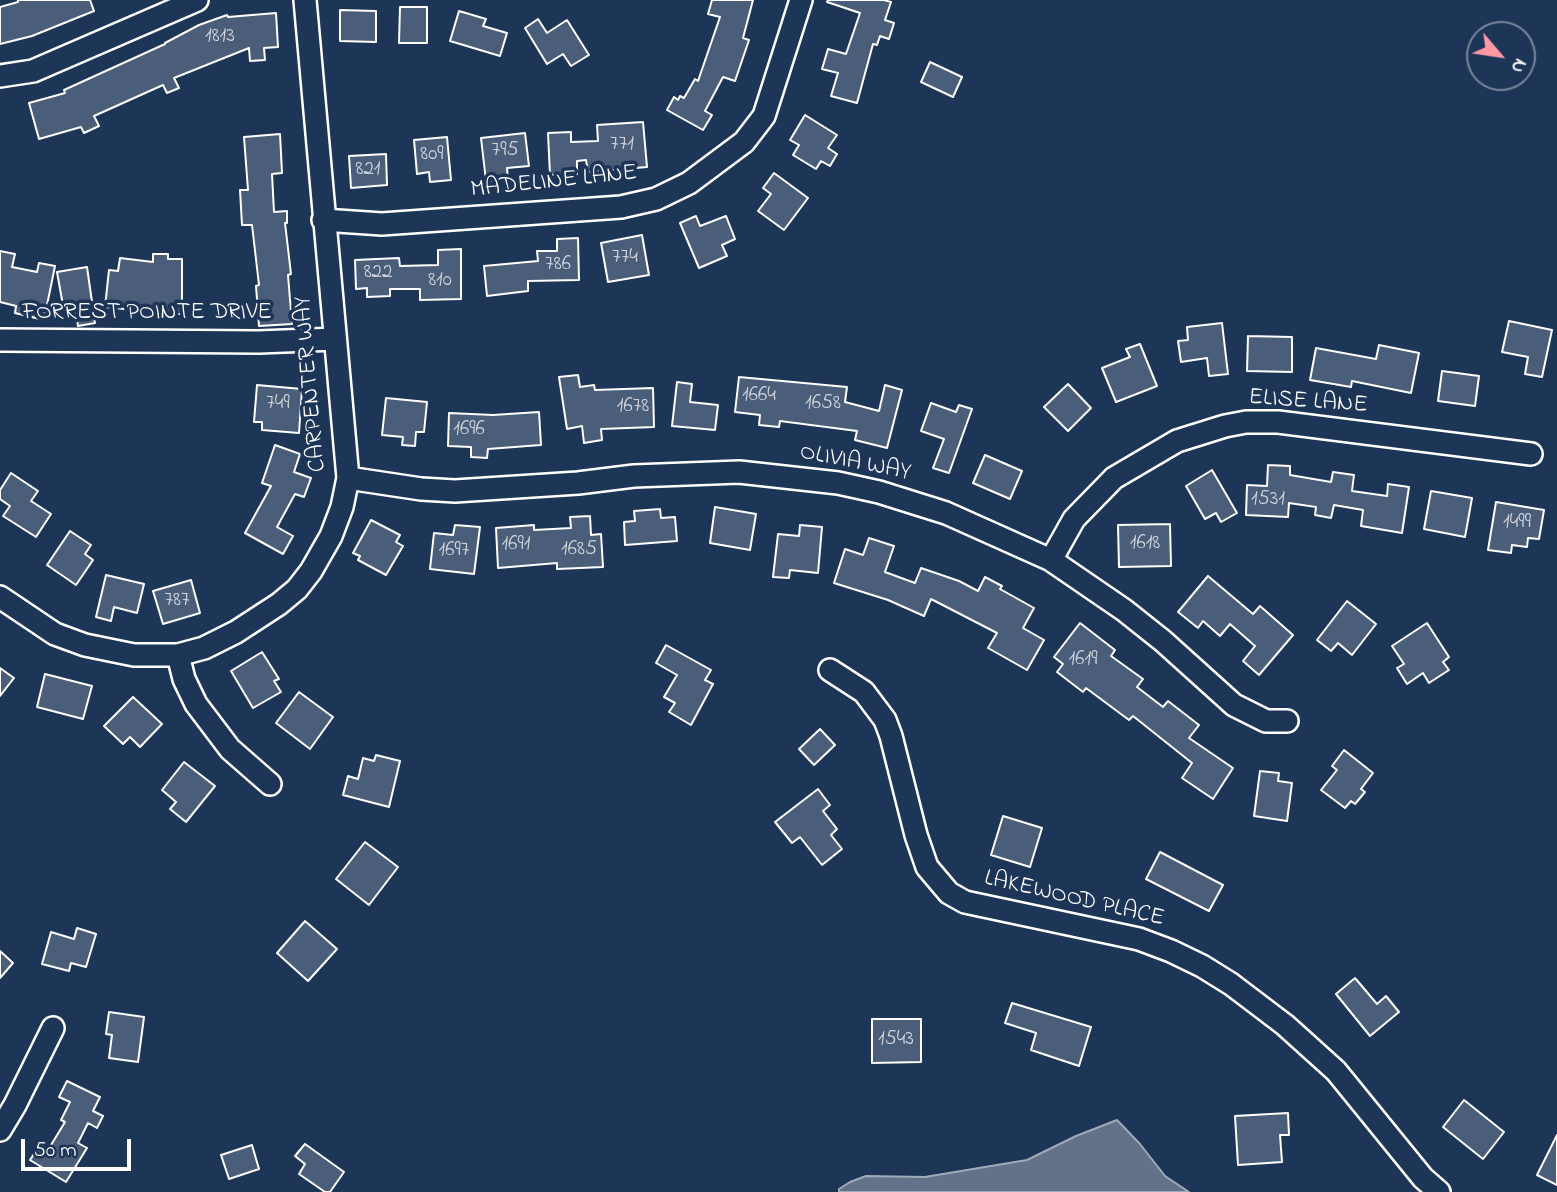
<!DOCTYPE html>
<html>
<head>
<meta charset="utf-8">
<style>
	body { margin:0 }
	#map { position:relative; width:1557px; height:1192px; overflow:hidden; background:#1d3557; font-family:"Indie Flower",sans-serif }
	canvas { display:block }
	.north { position:absolute; left:1466px; top:21px; width:70px; height:70px; box-sizing:border-box; background:#1d3557; border:2px solid #77869a; border-radius:50%; rotate:119deg; font-size:19px; font-weight:700; line-height:28px; text-align:center; color:#fff }
	.north::after { content:''; display:block; margin:auto; width:24px; height:32px; background:#ff9aa2; clip-path:polygon(50% 0,100% 100%,50% 72%,0 100%) }
	.scale { position:absolute; left:21px; top:1139px; width:110px; height:32px; box-sizing:border-box; border:4px solid #fff; border-top:0; padding-left:9px; font-size:21px; line-height:24px; white-space:nowrap; color:#fff; -webkit-text-stroke:5px #1d3557; paint-order:stroke }
</style>
</head>
<body>
<div id="map">
<canvas width="1557" height="1192"></canvas>
<div class="north">N</div>
<div class="scale">50 m</div>
</div>
<script>
const ctx = document.querySelector('canvas').getContext('2d');
ctx.lineJoin = 'round';
function fill(path, color) { ctx.fillStyle = color; ctx.fill(path, 'evenodd'); }
const poly = rows => new Path2D(rows.map(r => 'M' + r).join(''));
function strokePath(path, color, width, dash) { ctx.strokeStyle = color; ctx.lineWidth = width; ctx.lineCap = dash ? 'butt' : 'round'; ctx.setLineDash(dash || []); ctx.stroke(path); }
function write(font, color, halo, rows, align = 'center') {
  ctx.font = font + ' "Indie Flower",sans-serif'; ctx.lineWidth = 7; ctx.setLineDash([]); ctx.textBaseline = 'middle'; ctx.strokeStyle = halo; ctx.fillStyle = color; for (const [text, x, y, turn = 0] of rows) {
    ctx.save(); ctx.translate(x, y); ctx.rotate((+turn || 0) * Math.PI / 180); ctx.textAlign = isNaN(turn) ? turn : align; if (halo) ctx.strokeText(text, 0, 0); ctx.fillText(text, 0, 0); ctx.restore();
  }
}
const water = poly([
	[1117,1120,1140,1144,1165,1176,1189,1192,839,1192,839,1189,850,1182,866,1176,925,1177,1027,1160,1076,1136,1117,1120]
]);
fill(water, '#617289');
strokePath(water, '#a0aab8', 2);
const building = poly([
	[18,0,90,0,94,11,32,36,0,44,0,7,18,2,18,0],
	[712,0,753,0,743,38,749,40,735,81,723,77,705,111,712,115,703,130,667,110,674,97,678,100,680,96,684,98,695,79,698,81,720,17,708,14,712,0],
	[828,0,884,0,891,2,885,20,894,23,889,39,880,36,877,45,873,44,857,103,831,96,838,73,822,69,828,49,846,54,860,13,827,2,828,0],
	[400,7,427,7,427,43,399,43,400,7],
	[340,10,376,11,376,42,340,41,340,10],
	[459,11,486,19,483,26,507,33,500,56,450,41,459,11],
	[276,13,278,47,264,48,265,60,250,61,249,48,174,78,179,88,167,93,163,85,94,116,99,126,84,133,81,127,39,139,29,103,65,93,64,90,165,44,165,43,199,25,227,15,228,17,276,13],
	[538,19,547,33,567,20,589,55,571,66,563,54,547,64,525,28,538,19],
	[930,62,962,77,953,97,921,82,930,62],
	[805,115,837,135,828,148,837,154,830,166,821,161,816,169,793,155,799,145,790,140,805,115],
	[643,122,647,167,588,172,586,160,577,161,577,174,550,175,548,133,571,132,571,142,598,141,597,125,643,122],
	[525,133,529,166,507,168,508,179,486,181,481,138,525,133],
	[280,134,282,173,272,174,274,212,287,211,287,223,285,223,291,274,288,275,292,324,259,326,256,286,259,285,252,225,242,225,240,190,248,190,244,137,280,134],
	[447,137,451,180,430,182,429,172,417,174,414,140,447,137],
	[386,154,387,185,351,188,349,156,386,154],
	[774,173,808,198,784,230,758,211,771,194,763,188,774,173],
	[696,216,700,226,726,216,735,239,722,245,727,256,699,268,680,223,696,216],
	[642,235,649,275,608,282,601,243,642,235],
	[578,238,579,280,528,281,528,291,487,296,484,266,538,261,537,251,557,251,557,239,578,238],
	[461,249,461,299,420,300,420,289,390,289,390,296,367,297,367,288,356,289,355,260,399,258,400,266,438,265,438,250,461,249],
	[0,251,15,254,12,267,37,272,39,263,55,266,44,320,15,313,16,306,0,302,0,251],
	[153,254,168,254,168,259,182,259,182,314,162,314,162,308,135,308,134,310,105,307,109,270,118,271,120,258,153,262,153,254],
	[87,267,95,323,78,326,75,309,64,311,57,272,87,267],
	[1509,321,1552,330,1542,377,1525,374,1528,357,1502,352,1509,321],
	[1222,323,1228,374,1209,376,1207,358,1181,362,1178,341,1188,340,1187,327,1222,323],
	[1248,336,1292,337,1292,372,1247,371,1248,336],
	[1140,344,1157,386,1116,402,1102,368,1130,357,1126,349,1140,344],
	[1379,345,1419,353,1411,393,1352,381,1351,387,1310,380,1316,348,1376,359,1379,345],
	[1442,371,1479,376,1475,406,1438,401,1442,371],
	[578,375,580,387,594,385,595,390,653,388,654,427,601,429,602,440,584,443,582,426,567,429,559,377,578,375],
	[739,377,847,387,845,402,879,411,885,385,902,390,887,448,855,440,857,431,780,421,779,427,759,425,760,415,735,412,739,377],
	[677,382,692,384,690,402,718,405,715,430,672,426,677,382],
	[1068,384,1091,408,1068,431,1044,407,1068,384],
	[257,385,302,389,299,433,262,430,262,422,254,422,257,385],
	[386,398,427,402,424,432,416,432,415,446,402,445,403,437,382,435,386,398],
	[931,403,956,412,959,405,972,409,949,473,933,468,944,439,921,431,931,403],
	[539,412,541,445,488,449,487,458,471,457,471,447,448,446,449,413,493,415,539,412],
	[275,445,300,454,294,472,311,478,304,497,295,494,277,527,293,536,283,554,245,533,271,486,262,483,275,445],
	[985,455,1022,471,1010,499,973,483,985,455],
	[1268,465,1290,466,1290,475,1331,482,1333,472,1354,475,1352,491,1387,496,1388,484,1409,487,1402,533,1361,526,1363,510,1334,505,1331,518,1315,515,1316,507,1289,503,1288,517,1246,515,1247,485,1267,486,1268,465],
	[1212,470,1237,513,1221,522,1216,513,1205,519,1186,486,1212,470],
	[11,473,38,491,31,501,51,514,36,537,3,516,10,506,0,499,0,490,11,473],
	[1431,491,1472,498,1465,537,1424,529,1431,491],
	[1496,502,1544,510,1539,539,1528,538,1527,547,1512,545,1511,553,1488,550,1496,502],
	[715,507,756,514,750,550,710,543,715,507],
	[660,509,661,518,675,517,677,541,625,545,624,522,635,521,634,511,660,509],
	[590,516,591,535,601,534,603,567,557,569,557,563,498,568,496,528,534,525,534,530,571,528,570,517,590,516],
	[371,520,400,535,396,542,403,546,386,575,358,560,360,556,353,553,371,520],
	[1170,524,1171,566,1119,567,1118,525,1170,524],
	[455,525,480,527,474,574,430,569,434,533,453,535,455,525],
	[800,525,822,527,818,573,790,570,789,578,773,577,778,534,799,536,800,525],
	[70,531,91,545,85,554,93,560,76,585,47,565,70,531],
	[869,538,894,546,885,572,915,583,921,568,959,581,978,591,985,577,1002,586,1000,589,1034,608,1023,628,1044,640,1027,670,988,648,997,633,931,599,924,616,888,600,834,583,845,549,863,555,869,538],
	[106,575,144,584,137,613,114,607,111,621,96,617,106,575],
	[1208,576,1253,614,1260,606,1293,635,1259,675,1243,661,1255,646,1230,624,1220,636,1203,621,1198,628,1178,612,1208,576],
	[191,580,200,613,163,624,153,591,191,580],
	[1347,601,1376,624,1352,655,1338,643,1331,651,1317,640,1347,601],
	[1080,623,1115,650,1111,656,1143,679,1137,687,1163,707,1168,701,1199,725,1189,738,1233,768,1213,799,1182,778,1192,763,1133,716,1129,720,1086,688,1083,692,1057,672,1063,664,1054,657,1080,623],
	[1427,623,1449,657,1443,662,1449,670,1429,683,1423,673,1407,684,1397,668,1404,664,1392,646,1427,623],
	[666,645,711,670,705,680,713,684,691,725,669,712,675,703,664,697,677,675,656,663,666,645],
	[262,652,279,679,274,681,281,692,253,708,231,671,262,652],
	[0,668,14,678,0,696,0,668],
	[45,674,92,686,83,719,37,707,45,674],
	[299,692,333,717,310,749,276,723,299,692],
	[133,697,162,724,140,747,130,737,123,744,104,726,133,697],
	[820,729,835,745,814,765,799,749,820,729],
	[1344,750,1373,773,1361,789,1365,792,1355,804,1351,801,1345,808,1321,790,1337,770,1332,766,1344,750],
	[376,755,400,761,389,807,343,795,348,776,358,779,363,758,374,761,376,755],
	[184,762,215,786,186,822,170,809,176,802,162,790,184,762],
	[1260,771,1279,773,1278,781,1292,783,1287,821,1254,816,1260,771],
	[818,789,830,805,823,811,837,829,831,835,842,849,822,865,800,837,792,843,775,822,818,789],
	[1003,816,1042,828,1030,867,991,855,1003,816],
	[365,842,398,867,369,905,336,879,365,842],
	[1160,852,1223,885,1209,911,1146,879,1160,852],
	[305,921,337,949,308,981,277,953,305,921],
	[77,928,96,934,86,967,71,963,69,971,42,964,51,932,74,939,77,928],
	[0,951,13,963,0,978,0,951],
	[1355,978,1377,1004,1386,996,1399,1012,1370,1036,1336,994,1355,978],
	[1012,1003,1091,1027,1079,1066,1031,1050,1036,1033,1005,1023,1012,1003],
	[109,1012,144,1017,138,1062,109,1058,112,1035,106,1034,109,1012],
	[872,1019,921,1019,921,1062,872,1063,872,1019],
	[67,1081,100,1097,93,1111,103,1116,97,1128,88,1123,78,1143,87,1148,66,1182,30,1160,40,1145,48,1150,65,1122,61,1120,70,1102,59,1097,67,1081],
	[1464,1100,1504,1132,1483,1159,1443,1127,1464,1100],
	[1288,1113,1289,1135,1280,1135,1282,1162,1238,1165,1235,1116,1288,1113],
	[1557,1135,1557,1185,1537,1175,1557,1135],
	[305,1144,344,1172,330,1192,325,1192,299,1174,305,1164,295,1156,305,1144],
	[252,1145,259,1169,229,1179,221,1155,252,1145]
]);
fill(building, '#4a5d79');
strokePath(building, '#fff', 2);
const minor = poly([
	[0,76,33,71,197,0],
	[323,220,382,224,621,207,656,199,689,183,744,142,764,116,801,0],
	[0,340,259,342,335,339],
	[348,478,421,489,455,491,578,483,634,476,739,472,838,483,879,492,946,513,1051,560,1124,610,1163,641,1234,705,1266,721,1287,721],
	[1051,560,1074,519,1114,478,1177,441,1225,426,1246,422,1278,422,1531,454],
	[0,597,55,634,85,645,134,655,178,655,204,648,236,632,279,604,297,589,311,571,331,536,342,507,348,478,305,0],
	[178,655,184,679,196,704,230,749,270,784],
	[830,670,864,692,885,720,891,736,916,835,927,867,949,893,965,902,1139,939,1171,951,1202,966,1231,984,1285,1025,1336,1071,1423,1178,1439,1192],
	[0,1130,15,1105,53,1028]
]);
strokePath(minor, '#fff', 26);
strokePath(minor, '#1d3557', 21);
write('21px', '#d2d6de', null, [
	["1813",220,38],
	["771",622,146],
	["795",505,152],
	["809",432,156],
	["821",368,171],
	["774",625,259],
	["786",558,266],
	["822",378,274],
	["810",440,282],
	["1664",759,397],
	["749",278,405],
	["1658",823,405],
	["1678",633,408],
	["1696",469,431],
	["1531",1268,501],
	["1499",1517,524],
	["1618",1145,545],
	["1691",516,546],
	["1685",579,551],
	["1697",454,552],
	["787",177,602],
	["1619",1083,661],
	["1543",896,1041]
]);
write('24px', '#fff', '#1d3557', [
	["MADELINE LANE",554,183,-6],
	["FORREST POINTE DRIVE",147,314],
	["CARPENTER WAY",312,384,-95],
	["ELISE LANE",1308,403,4],
	["OLIVIA WAY",855,464,11],
	["LAKEWOOD PLACE",1074,900,13]
]);
</script>
</body>
</html>
